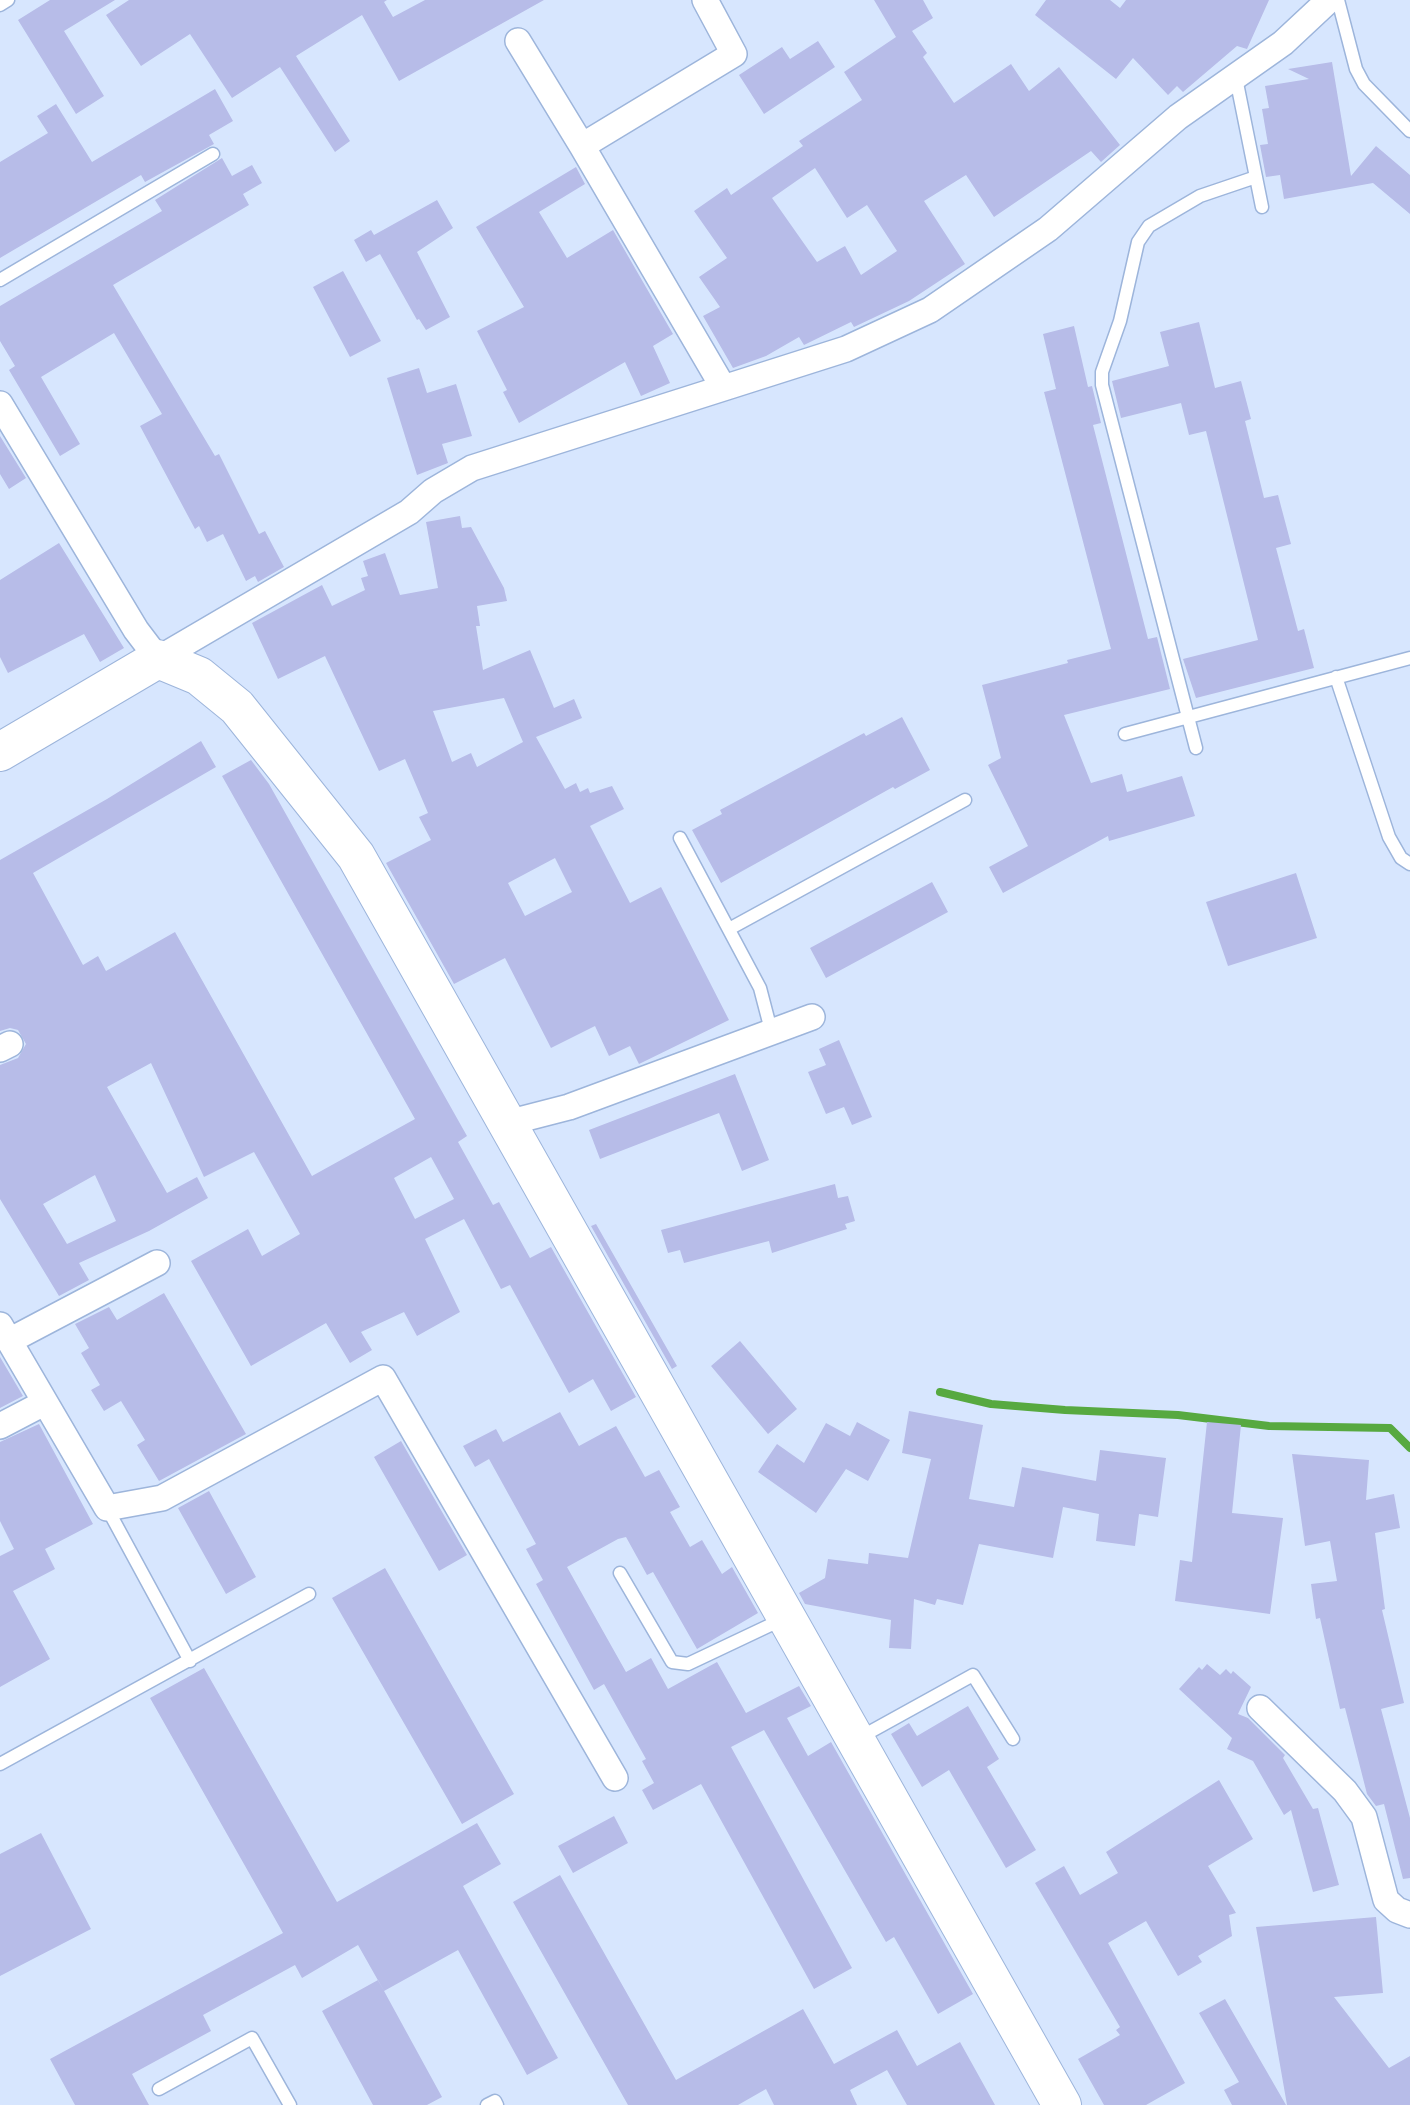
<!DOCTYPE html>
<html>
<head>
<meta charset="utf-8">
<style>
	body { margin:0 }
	canvas { display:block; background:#d7e6fe }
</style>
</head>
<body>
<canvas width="1410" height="2105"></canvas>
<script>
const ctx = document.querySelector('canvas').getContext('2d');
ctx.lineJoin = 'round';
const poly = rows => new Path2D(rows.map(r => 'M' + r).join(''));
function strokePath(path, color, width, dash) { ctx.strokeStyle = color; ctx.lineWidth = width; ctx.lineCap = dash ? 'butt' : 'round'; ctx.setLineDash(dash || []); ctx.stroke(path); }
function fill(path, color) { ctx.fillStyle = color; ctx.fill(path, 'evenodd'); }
strokePath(poly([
	[940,1392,991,1404,1065,1410,1178,1415,1269,1426,1390,1428,1410,1448]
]), '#57a940', 8);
fill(poly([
	[50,0,115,0,64,31,104,96,76,114,18,20],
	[129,0,387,0,384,2,393,17,425,0,544,0,399,81,362,15,296,56,350,141,335,152,280,67,232,98,190,34,141,66,106,15],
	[874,0,923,0,933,18,912,31,927,53,923,57,954,103,1011,64,1029,91,1059,67,1120,145,1101,162,1091,151,994,217,966,175,924,201,965,264,909,301,854,327,851,322,804,345,799,337,766,356,733,368,703,316,720,307,699,277,727,258,694,211,727,188,731,195,803,146,799,141,862,100,844,72,896,37],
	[815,168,847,218,867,205,897,251,861,275,845,246,817,262,772,198],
	[1046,0,1110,0,1120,8,1126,0,1269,0,1247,49,1237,46,1183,92,1177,86,1168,95,1133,58,1116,79,1035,15],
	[818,41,835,67,764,114,739,75,782,47,790,59],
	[1332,62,1351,176,1376,146,1410,175,1410,214,1373,183,1284,199,1280,175,1266,177,1260,145,1268,144,1262,109,1269,108,1265,86,1309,79,1288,69],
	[215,89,233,121,209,135,214,144,145,182,141,175,0,258,0,162,48,133,37,116,56,104,92,162],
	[222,158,232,176,252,165,262,183,243,194,249,205,113,285,215,456,219,454,259,534,265,531,284,567,258,582,255,576,246,581,223,534,207,542,199,526,195,529,140,426,162,414,114,333,41,377,80,444,60,456,9,370,15,366,0,341,0,306,162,211,155,200],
	[576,167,585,184,539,212,567,258,613,230,673,334,653,346,670,383,641,396,625,362,519,423,503,392,507,390,477,331,524,307,476,227],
	[437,200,453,228,417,252,450,317,426,330,419,319,417,320,380,254,366,262,354,240,371,230,374,235],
	[343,271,381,341,350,357,313,287],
	[1199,322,1215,388,1241,381,1251,419,1245,421,1264,498,1278,495,1291,544,1276,548,1298,631,1304,629,1314,668,1196,698,1183,659,1258,640,1206,431,1189,435,1181,403,1121,418,1112,381,1169,366,1160,332],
	[1074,326,1088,387,1092,386,1101,423,1093,425,1148,639,1157,637,1170,689,1064,715,1091,783,1122,774,1127,792,1182,776,1195,816,1109,841,1108,836,1003,893,989,867,1028,846,988,765,1001,758,982,685,1068,663,1067,660,1111,649,1044,392,1056,389,1043,334],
	[419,368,427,393,456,384,472,436,442,444,448,463,417,475,387,378],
	[0,436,26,478,9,489,0,474],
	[460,516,462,528,471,527,504,588,507,601,477,606,480,626,476,626,483,670,530,650,554,708,574,699,582,718,536,737,565,789,576,783,580,792,588,788,590,793,612,786,624,809,590,826,630,903,661,887,729,1020,639,1064,630,1046,609,1056,595,1026,551,1048,505,958,454,984,386,863,431,840,419,817,428,813,405,759,379,771,325,656,278,679,252,623,322,585,332,606,365,590,361,578,368,576,363,561,385,553,400,595,438,588,426,522],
	[504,698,523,742,477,767,471,753,452,762,433,711],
	[555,858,572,892,525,916,508,883],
	[59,543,124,648,100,662,84,634,8,673,0,657,0,580],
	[902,717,930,770,895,789,893,787,721,883,692,830,722,814,720,810,864,733,866,736],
	[201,741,216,767,33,873,83,965,98,956,106,971,175,932,312,1176,415,1119,222,776,251,760,269,784,467,1136,458,1142,493,1205,499,1202,530,1258,551,1247,636,1397,611,1411,593,1379,569,1393,510,1285,501,1289,464,1219,425,1239,460,1312,417,1336,404,1312,361,1332,372,1350,350,1363,326,1323,251,1366,191,1261,248,1229,262,1256,300,1234,254,1152,204,1177,151,1063,107,1087,167,1193,197,1177,208,1198,149,1231,79,1263,89,1280,59,1296,0,1199,0,1065,18,1058,26,1044,18,1030,10,1028,0,1031,0,860,107,799],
	[431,1157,454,1199,415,1219,394,1178],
	[95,1175,116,1221,67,1244,43,1204],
	[1296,873,1317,938,1228,966,1206,902],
	[932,882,948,912,826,978,810,948],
	[839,1040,872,1117,852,1125,844,1107,826,1114,808,1072,826,1065,819,1049],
	[735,1074,769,1160,742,1171,719,1113,600,1159,589,1130],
	[835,1184,838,1198,848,1196,855,1221,845,1224,847,1229,772,1253,769,1241,684,1263,680,1250,668,1253,661,1230],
	[596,1224,677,1366,672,1369,591,1226],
	[164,1293,246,1434,159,1481,137,1445,145,1440,121,1401,104,1411,91,1390,100,1385,81,1353,89,1348,75,1324,109,1307,117,1320],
	[740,1341,797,1409,768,1434,711,1366],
	[0,1357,23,1396,0,1408],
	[909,1411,983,1425,969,1499,1014,1507,1022,1467,1096,1481,1100,1450,1166,1458,1158,1517,1139,1514,1135,1546,1096,1541,1099,1514,1063,1507,1053,1558,979,1544,963,1605,937,1599,935,1605,914,1599,911,1649,889,1648,891,1620,805,1604,799,1593,825,1578,828,1559,868,1564,869,1553,908,1558,931,1459,902,1453],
	[560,1412,579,1446,616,1426,645,1477,659,1470,680,1507,670,1512,690,1547,702,1540,722,1574,732,1567,758,1613,697,1649,653,1572,647,1575,626,1537,618,1539,567,1567,626,1672,651,1658,668,1689,717,1662,746,1713,799,1686,811,1706,787,1718,808,1756,831,1742,973,1994,938,2014,894,1937,886,1942,764,1730,731,1747,852,1968,814,1989,701,1784,653,1810,642,1790,654,1783,642,1761,646,1759,604,1684,594,1690,536,1584,543,1580,526,1549,536,1544,489,1459,475,1467,463,1446,496,1429,503,1442],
	[857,1422,890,1440,868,1481,846,1469,816,1513,758,1472,777,1444,804,1463,826,1423,850,1436],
	[1207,1422,1241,1425,1232,1513,1283,1518,1270,1614,1175,1601,1180,1560,1192,1562],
	[39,1424,93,1524,45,1549,55,1569,13,1591,50,1659,0,1687,0,1556,14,1549,0,1521,0,1442],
	[401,1441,467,1555,439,1571,374,1457],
	[1292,1454,1369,1460,1366,1500,1394,1494,1400,1528,1375,1533,1385,1609,1382,1610,1404,1703,1381,1709,1410,1818,1410,1878,1403,1879,1384,1804,1376,1806,1367,1794,1345,1708,1340,1709,1320,1618,1316,1619,1311,1584,1337,1581,1330,1541,1305,1546],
	[209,1491,256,1577,226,1594,178,1508],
	[385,1568,514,1794,462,1824,332,1598],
	[1207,1664,1220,1675,1226,1669,1231,1674,1233,1671,1251,1687,1238,1714,1248,1718,1285,1755,1283,1758,1313,1809,1318,1808,1339,1885,1313,1892,1291,1810,1284,1815,1253,1761,1227,1749,1232,1738,1179,1689,1199,1667,1202,1670],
	[204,1668,337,1902,477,1823,501,1864,463,1886,558,2058,527,2075,458,1950,384,1991,358,1945,302,1978,295,1965,203,2015,211,2031,132,2074,149,2105,75,2105,50,2059,283,1933,150,1698],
	[968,1706,999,1759,987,1767,1036,1850,1006,1868,949,1770,922,1787,891,1734,909,1723,917,1736],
	[1219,1780,1253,1839,1208,1866,1236,1913,1229,1915,1232,1936,1198,1956,1202,1962,1178,1976,1146,1921,1108,1943,1185,2083,1146,2105,1104,2105,1078,2059,1120,2035,1116,2030,1120,2027,1035,1883,1064,1866,1080,1895,1118,1873,1106,1852],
	[614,1816,628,1843,573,1873,558,1846],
	[41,1833,91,1929,0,1976,0,1854],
	[560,1875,676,2080,803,2009,834,2064,897,2030,917,2066,960,2042,995,2105,907,2105,887,2070,850,2090,857,2105,774,2105,766,2089,738,2105,628,2105,513,1902],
	[1376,1917,1383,1993,1334,1997,1389,2068,1410,2056,1410,2105,1287,2105,1256,1927],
	[378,1980,442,2097,427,2105,373,2105,322,2011],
	[1225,1999,1286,2105,1232,2105,1224,2090,1239,2082,1199,2013]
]), '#b7bce8');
const lane = poly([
	[1338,0,1356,69,1364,84,1410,131],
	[0,5,8,0],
	[1236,78,1262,207],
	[0,280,213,154],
	[1336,677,1389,837,1401,858,1410,864],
	[1125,734,1410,658],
	[1196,748,1102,385,1102,372,1120,321,1138,242,1149,226,1200,196,1256,177],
	[680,838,760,988,772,1034],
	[729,929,965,800],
	[107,1508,190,1661],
	[620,1573,672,1662,688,1664,781,1620],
	[859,1738,973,1675,1013,1739],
	[0,1764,309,1594],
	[159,2089,252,2038,290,2105],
	[487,2105,495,2101,497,2105]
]);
const street = poly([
	[705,0,734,54,582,146,723,387],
	[518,41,582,146],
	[0,404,136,630,158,659,409,512,433,491,472,468,846,349,930,310,1048,229,1178,117,1283,43,1329,0],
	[0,1049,10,1044],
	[507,1123,569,1107,812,1017],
	[0,1325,107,1508,162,1498,383,1378,615,1778],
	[9,1341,157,1263],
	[0,1426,44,1403],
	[1260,1708,1345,1791,1364,1817,1386,1900,1397,1910,1410,1915]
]);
const secondary = poly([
	[0,752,158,659,199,676,237,707,356,856,1062,2105]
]);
strokePath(lane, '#9db5db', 15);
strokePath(street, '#9db5db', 28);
strokePath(secondary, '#9db5db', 40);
strokePath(lane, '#fff', 12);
strokePath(street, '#fff', 25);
strokePath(secondary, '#fff', 38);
</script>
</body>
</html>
